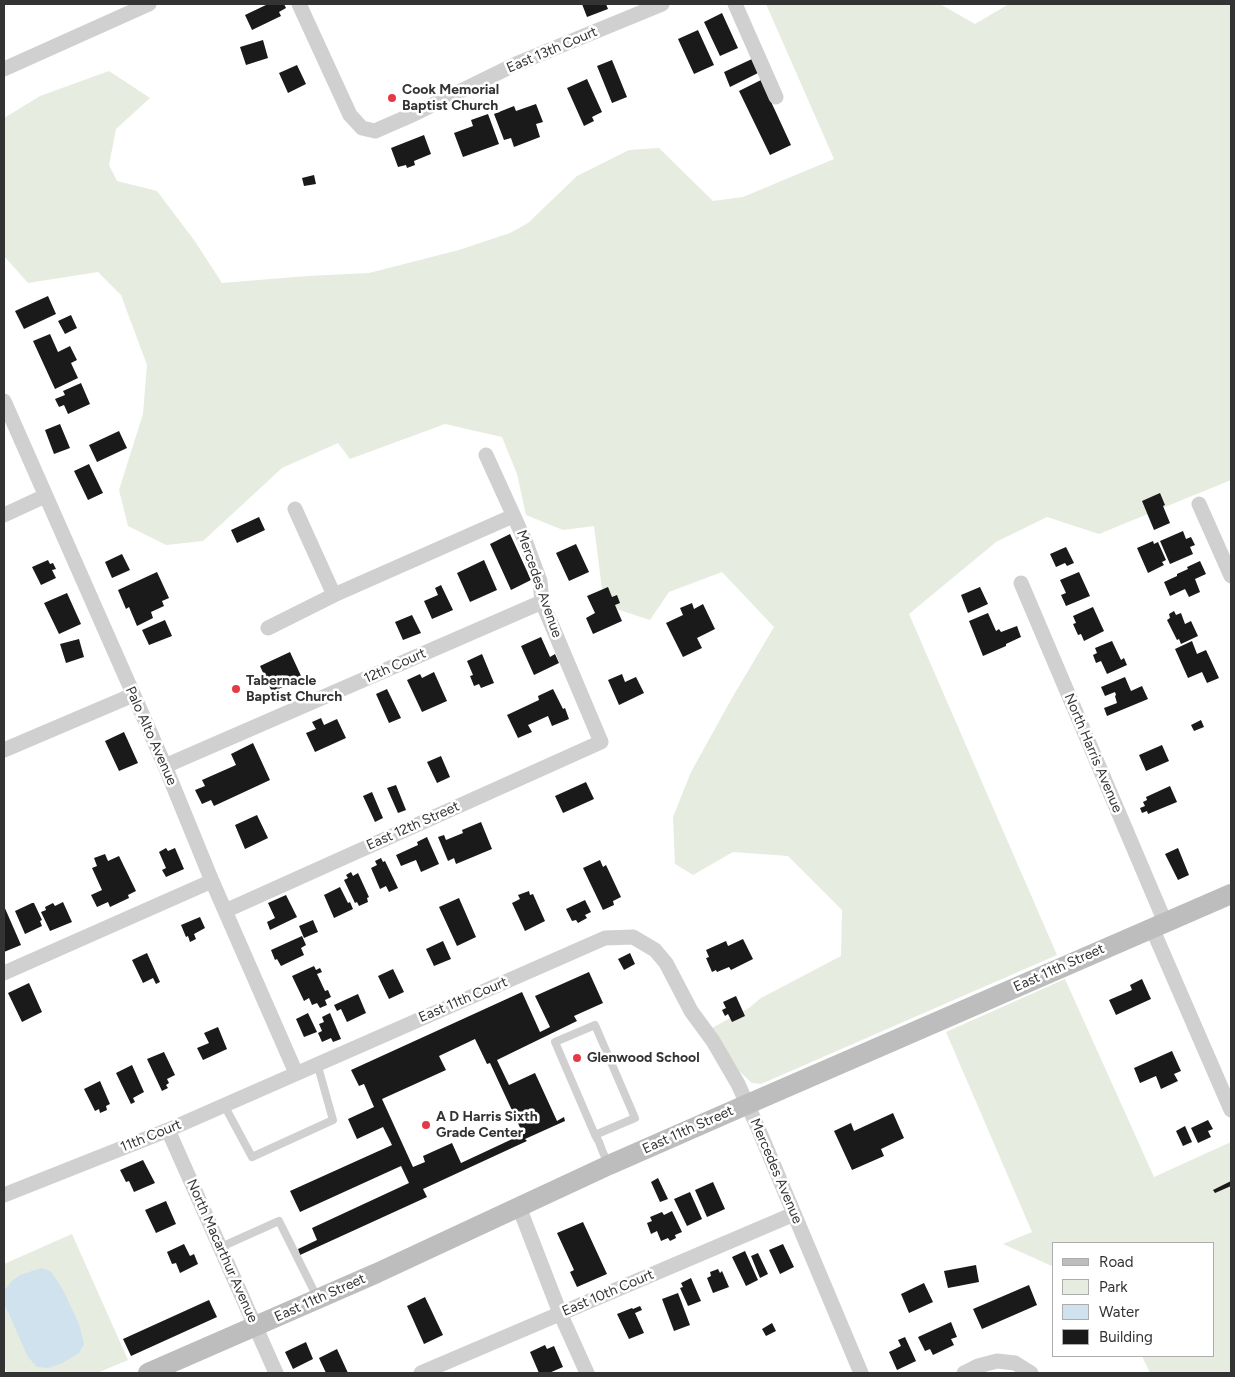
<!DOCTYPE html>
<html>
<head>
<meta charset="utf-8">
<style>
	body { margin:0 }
	#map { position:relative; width:1235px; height:1377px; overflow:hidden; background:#fff; font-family:Figtree,sans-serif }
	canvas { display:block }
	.frame { position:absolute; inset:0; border:5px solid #333; pointer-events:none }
	.legend { position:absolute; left:1052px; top:1242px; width:162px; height:115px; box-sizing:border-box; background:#fff; border:1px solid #adadad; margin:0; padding:6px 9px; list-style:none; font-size:15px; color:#333 }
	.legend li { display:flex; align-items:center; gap:10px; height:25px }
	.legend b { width:25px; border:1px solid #adadad }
</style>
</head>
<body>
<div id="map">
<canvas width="1235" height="1377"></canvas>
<div class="frame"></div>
<ul class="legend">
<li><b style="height:6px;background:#bdbdbd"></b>Road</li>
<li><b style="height:14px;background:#e6ecdf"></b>Park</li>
<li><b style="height:14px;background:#cfe2ee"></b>Water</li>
<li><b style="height:14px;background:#1a1a1a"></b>Building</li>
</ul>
</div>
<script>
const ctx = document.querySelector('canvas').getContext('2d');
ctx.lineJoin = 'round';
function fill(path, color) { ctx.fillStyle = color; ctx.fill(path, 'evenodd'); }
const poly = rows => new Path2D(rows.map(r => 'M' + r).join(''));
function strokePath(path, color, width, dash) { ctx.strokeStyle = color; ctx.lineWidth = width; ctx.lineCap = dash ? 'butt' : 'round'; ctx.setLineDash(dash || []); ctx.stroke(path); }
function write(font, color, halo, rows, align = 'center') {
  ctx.font = font + ' Figtree,sans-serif'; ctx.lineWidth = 5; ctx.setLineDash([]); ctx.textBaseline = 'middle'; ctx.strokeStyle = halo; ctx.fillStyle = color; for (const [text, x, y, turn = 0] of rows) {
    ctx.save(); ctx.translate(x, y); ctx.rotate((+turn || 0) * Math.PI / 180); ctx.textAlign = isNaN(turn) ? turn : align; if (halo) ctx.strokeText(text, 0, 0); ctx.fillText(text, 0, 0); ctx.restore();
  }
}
fill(poly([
	[766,4,940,4,975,24,1009,4,1231,4,1231,480,1099,534,1047,517,996,542,909,614,1057,955,761,1084,752,1083,739,1071,712,1028,749,1008,761,998,841,956,842,910,788,856,733,852,693,875,675,864,673,817,691,772,732,698,774,627,722,572,669,592,650,620,604,605,594,526,563,530,526,515,517,474,502,437,445,424,350,459,338,443,282,468,203,541,166,545,128,526,119,490,143,414,147,365,121,295,98,272,28,283,4,256,4,118,40,96,109,71,150,98,116,129,109,165,117,181,157,191,194,240,222,283,307,276,369,273,459,250,510,233,528,223,577,176,629,150,659,148,713,201,743,197,834,159],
	[1065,979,1154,1177,1231,1142,1231,1373,1150,1373,1142,1356,1214,1356,1214,1243,1054,1243,1054,1267,1003,1244,1032,1232,946,1032],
	[72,1234,128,1360,97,1373,7,1373,4,1365,4,1264]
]), '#e6ecdf');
fill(poly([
	[41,1268,48,1270,52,1273,63,1290,79,1324,84,1344,79,1353,62,1363,48,1368,37,1367,28,1357,4,1303,4,1291,12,1281,20,1275]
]), '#cfe2ee');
fill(poly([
	[268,4,284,4,286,8,279,12,281,16,252,30,245,15],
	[582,4,606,4,608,9,587,17],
	[722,13,738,48,720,56,704,22],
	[698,30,714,65,694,74,678,39],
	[263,40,268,58,246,65,240,47],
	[752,59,758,73,730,87,724,72],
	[612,60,627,97,612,103,597,66],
	[297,65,306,84,288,93,279,73],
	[587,79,602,112,592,117,594,121,584,126,567,88],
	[761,80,791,145,770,155,739,91],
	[536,104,543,122,536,124,540,137,514,147,511,138,504,140,494,114,514,106,516,111],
	[488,114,499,144,463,157,454,133,473,126,471,120],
	[424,135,431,154,414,161,415,165,407,168,406,165,398,167,391,148],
	[314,175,316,184,304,186,302,178],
	[48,296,56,314,24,329,15,311],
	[71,315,77,328,65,334,58,321],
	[50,334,58,352,70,346,77,360,71,363,78,378,55,389,33,341],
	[81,383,90,404,68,414,64,405,59,407,55,399,65,395,63,391],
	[60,424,70,448,54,454,45,430],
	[119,431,127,448,97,462,89,445],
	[89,464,103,493,88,500,74,471],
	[1160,493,1165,505,1163,506,1170,523,1154,530,1142,501],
	[259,517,265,530,237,543,231,530],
	[1183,531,1186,539,1191,537,1195,545,1190,547,1193,554,1170,564,1160,541],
	[510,534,531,580,511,590,490,544],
	[1153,541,1154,544,1158,542,1166,560,1162,562,1164,565,1148,573,1137,548],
	[576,544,589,572,569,581,556,553],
	[1066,547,1074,563,1067,566,1065,563,1056,567,1050,554],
	[122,554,130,570,112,578,105,562],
	[48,560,50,564,53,563,56,569,52,570,56,578,41,585,32,567],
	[484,560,497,590,470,602,457,573],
	[1200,561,1206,574,1195,579,1200,592,1189,597,1185,589,1170,596,1164,582,1177,576,1177,574,1188,569,1187,567],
	[157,572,169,598,162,601,164,606,151,612,153,618,137,626,129,607,126,609,118,590],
	[1079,572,1090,596,1066,606,1061,595,1066,593,1060,580],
	[441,585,453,610,432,619,424,601,438,595,435,588],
	[608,587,612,597,617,595,620,603,615,605,622,621,593,634,586,618,595,613,587,596],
	[980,587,988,604,968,613,961,595],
	[67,593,81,624,59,634,44,603],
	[692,603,694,609,703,604,715,629,697,638,702,648,683,657,666,623,683,615,680,608],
	[1093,607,1104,631,1084,641,1081,634,1078,635,1073,624,1076,623,1073,616],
	[1174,611,1176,615,1181,613,1185,624,1191,621,1198,636,1181,644,1179,639,1177,640,1167,620,1170,618,1169,614],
	[988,613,996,631,999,629,1001,632,1017,626,1021,637,1006,644,1006,646,983,656,969,621],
	[412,615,421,633,403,640,395,622],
	[165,620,172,636,149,645,142,630],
	[541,637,550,657,555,654,559,663,534,675,521,646],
	[79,639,84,657,66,663,60,644],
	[1112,641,1121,660,1124,658,1127,665,1107,674,1101,661,1096,663,1093,655,1097,653,1095,648],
	[1192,641,1197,654,1206,650,1219,678,1207,683,1202,672,1188,678,1175,649],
	[290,652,302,678,272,692,260,666],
	[482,654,494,683,481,688,479,684,474,686,470,676,473,675,467,661],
	[434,672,447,701,422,712,407,680,420,674,422,678],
	[622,674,625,682,636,677,644,693,619,705,608,680],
	[1125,677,1131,691,1142,686,1148,699,1107,716,1104,708,1117,703,1115,696,1116,695,1115,692,1105,696,1101,687],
	[387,689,401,718,389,723,376,694],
	[553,689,563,709,565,708,569,719,552,726,548,716,528,725,532,732,518,738,507,715,539,700,538,696],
	[321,718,324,725,337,719,346,738,315,752,306,733,316,729,312,722],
	[1201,720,1204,727,1194,731,1191,725],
	[124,732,138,763,119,771,105,741],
	[253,743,270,780,214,806,211,800,202,804,195,790,205,786,202,780,236,765,231,754],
	[1162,745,1169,761,1146,771,1139,755],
	[441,756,450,777,437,783,427,762],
	[586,782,594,799,563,813,555,796],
	[396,785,406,810,398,813,387,788],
	[1170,786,1177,802,1148,814,1147,811,1142,813,1140,808,1145,806,1143,802,1147,800,1146,797],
	[372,792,383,818,375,822,363,796],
	[257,815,268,838,245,849,235,825],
	[481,822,492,849,456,864,454,858,448,861,438,837,444,835,446,840,463,833,462,830],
	[427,837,439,864,421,872,416,860,401,866,396,855,418,845,417,842],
	[166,848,168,851,175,848,184,869,166,877,162,870,166,868,159,852],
	[1178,848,1189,875,1178,880,1165,854],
	[105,854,108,861,119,856,136,891,128,895,129,898,110,907,108,902,97,907,91,895,102,890,92,868,97,866,94,858],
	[381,858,383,862,385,861,398,888,389,892,386,886,380,889,371,868,377,865,375,861],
	[600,860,603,867,606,865,621,897,613,901,614,905,603,910,583,868],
	[351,872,353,876,358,873,369,897,367,898,368,902,359,906,357,902,355,903,344,880,348,878,346,875],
	[340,887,348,903,350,902,353,909,334,918,324,895],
	[529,891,530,895,533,894,545,921,525,931,512,903,520,899,518,895],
	[286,895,297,917,270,930,267,922,275,918,268,903],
	[459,898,476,937,457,946,439,907],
	[585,900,591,912,585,915,587,918,578,923,576,920,572,921,566,909],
	[63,902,72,922,50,931,41,912,46,910,45,907,53,903,55,906],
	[32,903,34,903,42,920,40,921,42,926,25,934,15,911],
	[4,906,21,945,4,952],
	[200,917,205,928,194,934,196,939,190,942,188,936,186,937,181,925],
	[313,920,318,932,304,938,299,926],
	[302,936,306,945,301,948,304,955,281,966,277,959,275,960,271,950],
	[743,939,753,959,731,970,729,967,717,972,716,970,712,972,706,958,709,957,706,950,726,941,728,946],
	[443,941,451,959,434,966,426,949],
	[147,953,160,982,156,984,153,978,143,983,132,960],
	[630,953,635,964,624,970,618,959],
	[314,966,316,970,320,968,322,972,317,974,325,991,328,990,331,997,325,1000,327,1005,320,1008,317,1003,312,1005,309,998,304,1001,292,976],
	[393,969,404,992,389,999,378,976],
	[589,972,603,1003,574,1016,577,1021,497,1060,509,1085,535,1073,557,1121,564,1117,565,1121,525,1139,527,1141,423,1189,427,1197,300,1255,298,1249,317,1240,312,1228,409,1183,401,1166,300,1212,290,1191,392,1145,383,1127,357,1139,348,1119,374,1107,364,1084,359,1086,351,1070,522,992,540,1032,550,1027,535,996],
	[475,1039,487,1064,490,1063,523,1134,461,1163,452,1143,423,1156,425,1162,413,1167,382,1099,446,1070,439,1056],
	[1142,979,1151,999,1116,1015,1109,1000,1132,990,1130,985],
	[29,983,42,1012,22,1022,8,993],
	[358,994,366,1013,347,1022,341,1009,337,1011,334,1005],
	[736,996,745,1016,732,1022,728,1014,725,1016,722,1010,726,1008,723,1002],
	[308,1013,317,1032,304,1037,296,1019],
	[330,1013,341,1039,333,1042,331,1038,322,1042,318,1033,322,1031,319,1024,324,1022,322,1017],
	[218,1027,227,1049,203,1060,197,1048,209,1043,204,1033],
	[1172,1051,1181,1071,1174,1074,1178,1081,1161,1089,1156,1076,1140,1083,1134,1068],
	[164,1052,175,1075,167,1079,169,1083,166,1085,168,1088,162,1091,147,1059],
	[132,1065,144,1092,133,1098,135,1102,131,1104,116,1073],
	[100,1081,110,1104,106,1106,107,1110,100,1113,99,1109,95,1111,84,1089],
	[893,1113,904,1138,881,1149,884,1156,852,1170,834,1131,851,1123,854,1131],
	[1208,1120,1213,1129,1208,1131,1211,1137,1198,1143,1191,1128],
	[1185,1126,1192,1142,1183,1146,1176,1131],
	[143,1160,155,1183,134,1192,129,1181,126,1182,120,1170],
	[658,1178,668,1199,660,1202,651,1182],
	[1231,1181,1231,1186,1215,1193,1213,1190],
	[713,1182,725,1209,707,1217,695,1190],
	[690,1192,702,1219,687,1226,674,1199],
	[166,1201,176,1224,156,1233,145,1210],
	[672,1211,682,1232,675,1235,676,1238,670,1241,668,1238,661,1241,657,1231,651,1234,647,1223,652,1221,650,1217,662,1212,664,1215],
	[583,1222,607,1274,577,1287,570,1272,574,1270,557,1233],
	[184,1244,190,1256,194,1254,198,1264,180,1273,176,1263,172,1264,167,1252],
	[783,1244,794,1267,780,1274,769,1250],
	[745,1251,758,1280,746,1286,732,1257],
	[758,1253,768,1274,760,1278,751,1256],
	[976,1265,979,1282,948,1288,944,1271],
	[718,1269,720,1273,722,1271,729,1287,713,1293,707,1278,711,1276,710,1272],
	[691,1278,701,1301,688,1306,680,1288,683,1287,681,1283],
	[924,1283,933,1302,909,1313,901,1294],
	[1029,1285,1037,1305,982,1329,973,1309],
	[678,1293,690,1325,674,1331,662,1299],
	[425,1297,443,1335,424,1344,407,1306],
	[209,1300,217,1317,131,1356,123,1339],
	[640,1306,642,1310,635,1313,644,1333,629,1339,617,1314,632,1308,633,1309],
	[951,1322,957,1337,951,1339,954,1345,933,1355,930,1349,925,1351,918,1337],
	[772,1323,776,1331,766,1336,762,1329],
	[905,1337,916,1361,897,1370,889,1352,901,1346,898,1340],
	[306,1342,313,1359,293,1369,285,1352],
	[545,1345,547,1349,554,1346,563,1367,549,1373,539,1373,530,1352],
	[337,1349,348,1373,326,1373,319,1358]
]), '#1a1a1a');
strokePath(poly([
	[224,1105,252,1157,333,1120,317,1063],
	[595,1135,635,1118,595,1025,555,1042,595,1135,599,1142,602,1150,608,1164],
	[221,1247,279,1221,318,1299]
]), '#d0d0d0', 8);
strokePath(poly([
	[299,4,350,115,362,128,375,131,414,114,516,64,662,4],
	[735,4,776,97],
	[4,69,149,4],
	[4,401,165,766,212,881,296,1073],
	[1199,504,1231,576],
	[295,509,334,595],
	[4,515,45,496],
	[1021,583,1165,922],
	[268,628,334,595,513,516],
	[4,750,133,695],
	[165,766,542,602],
	[225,911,601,742,542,602,540,581,526,543,486,455],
	[1152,928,1231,1110],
	[4,973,212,881],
	[168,1130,276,1373],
	[4,1195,168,1130,605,938,633,937,655,950,666,963,691,1011,713,1041,738,1084,758,1128,861,1373],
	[519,1207,560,1313,587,1373],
	[421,1373,794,1214],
	[964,1373,978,1366,997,1361,1015,1363,1031,1373]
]), '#d0d0d0', 15);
strokePath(poly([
	[148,1373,377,1273,609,1165,748,1104,1231,894]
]), '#bdbdbd', 20);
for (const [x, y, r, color] of [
	[392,98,5,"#e63946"],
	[236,689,5,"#e63946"],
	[577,1058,5,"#e63946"],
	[426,1125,5,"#e63946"]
]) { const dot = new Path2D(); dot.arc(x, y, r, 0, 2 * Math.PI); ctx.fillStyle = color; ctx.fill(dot); strokePath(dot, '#fff', 2); }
write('14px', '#333', '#fff', [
	["East 13th Court",552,50,-23],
	["Mercedes Avenue",539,584,71],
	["12th Court",395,666,-24],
	["Palo Alto Avenue",151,736,66],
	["North Harris Avenue",1093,753,67],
	["East 12th Street",413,826,-24],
	["East 11th Street",1059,968,-24],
	["East 11th Court",463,1000,-23],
	["East 11th Street",688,1130,-24],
	["11th Court",151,1136,-22],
	["Mercedes Avenue",776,1171,67],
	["North Macarthur Avenue",222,1251,66],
	["East 10th Court",608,1293,-23],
	["East 11th Street",320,1298,-24]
]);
write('bold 14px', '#333', '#fff', [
	["Cook Memorial",402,90],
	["Baptist Church",402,106],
	["Tabernacle",246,681],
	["Baptist Church",246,697],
	["Glenwood School",587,1058],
	["A D Harris Sixth",436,1117],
	["Grade Center",436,1133]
], 'left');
</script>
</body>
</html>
